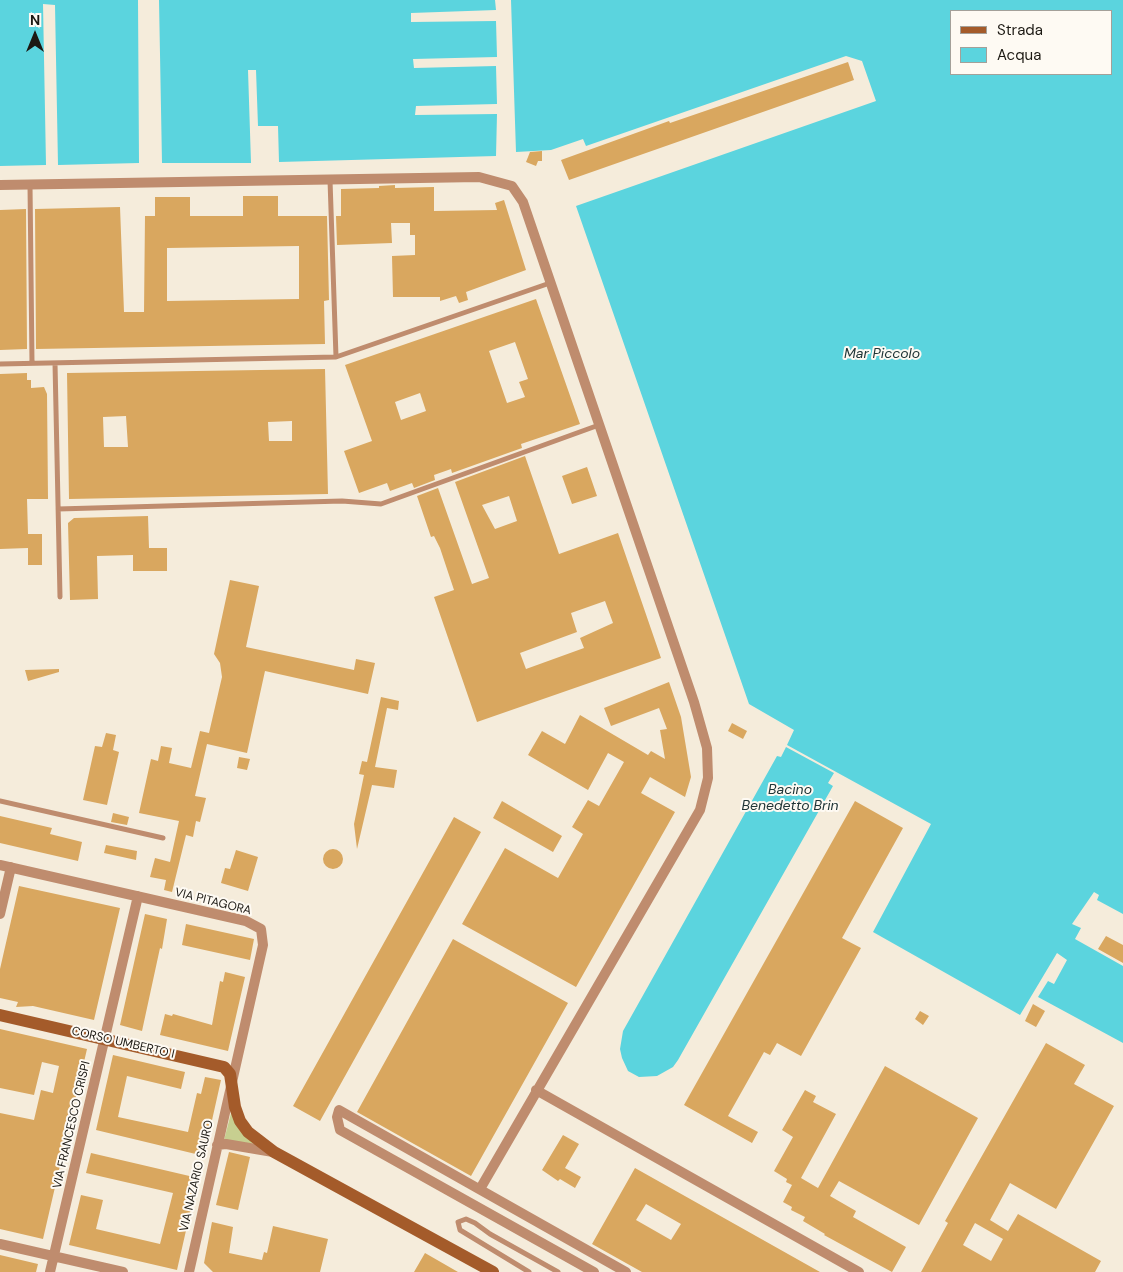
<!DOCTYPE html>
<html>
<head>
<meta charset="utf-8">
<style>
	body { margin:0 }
	#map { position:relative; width:1123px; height:1272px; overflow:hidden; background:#f5ecdb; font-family:"DM Sans",sans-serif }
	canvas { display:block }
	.legend { position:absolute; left:950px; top:10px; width:162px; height:65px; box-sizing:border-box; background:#fefaf3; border:1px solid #a4a099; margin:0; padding:6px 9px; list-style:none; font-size:15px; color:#1c1913 }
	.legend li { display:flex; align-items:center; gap:10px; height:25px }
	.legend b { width:25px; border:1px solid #a4a099 }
	.north { position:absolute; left:10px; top:10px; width:50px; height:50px; -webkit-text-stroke:4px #fefaf3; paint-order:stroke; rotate:0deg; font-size:14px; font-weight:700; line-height:20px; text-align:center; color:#1c1913 }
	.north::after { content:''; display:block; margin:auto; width:18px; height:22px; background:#1c1913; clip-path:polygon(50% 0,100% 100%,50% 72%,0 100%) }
</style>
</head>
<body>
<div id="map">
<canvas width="1123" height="1272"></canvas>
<ul class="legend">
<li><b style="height:6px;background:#a45b2a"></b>Strada</li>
<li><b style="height:14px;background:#5bd4de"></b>Acqua</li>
</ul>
<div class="north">N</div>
</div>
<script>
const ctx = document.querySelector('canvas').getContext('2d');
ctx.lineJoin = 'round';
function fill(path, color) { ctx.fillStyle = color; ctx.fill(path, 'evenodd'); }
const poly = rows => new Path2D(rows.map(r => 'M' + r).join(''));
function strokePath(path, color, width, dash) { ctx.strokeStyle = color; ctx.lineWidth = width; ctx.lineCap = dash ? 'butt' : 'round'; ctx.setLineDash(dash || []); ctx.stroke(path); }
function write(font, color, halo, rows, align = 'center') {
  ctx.font = font + ' "DM Sans",sans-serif'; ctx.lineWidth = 4; ctx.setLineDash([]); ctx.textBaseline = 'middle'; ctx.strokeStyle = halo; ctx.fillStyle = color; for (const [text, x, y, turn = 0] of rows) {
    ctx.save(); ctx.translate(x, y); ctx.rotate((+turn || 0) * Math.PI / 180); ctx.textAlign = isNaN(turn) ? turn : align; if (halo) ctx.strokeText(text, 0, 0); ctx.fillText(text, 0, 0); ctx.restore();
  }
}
fill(poly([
	[231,1113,232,1113,254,1144,224,1140]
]), '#c7cf90');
fill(poly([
	[0,0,138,0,139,163,58,165,55,5,43,4,46,165,0,166],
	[159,0,495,0,496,10,411,13,411,22,496,21,497,57,413,59,414,68,496,66,497,104,416,106,415,115,497,114,496,156,279,162,278,126,258,126,256,70,248,70,251,163,162,163],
	[511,0,1123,0,1123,914,1097,900,1099,895,1094,892,1072,924,1081,928,1075,939,1123,966,1123,1043,1038,997,1048,981,1054,984,1067,960,1057,953,1020,1015,873,932,931,824,787,745,794,730,749,704,576,206,876,101,862,61,846,56,586,146,583,139,551,150,516,152],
	[952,11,1112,11,1112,74,952,74],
	[786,747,834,773,828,783,833,786,678,1060,673,1067,657,1076,639,1077,628,1071,622,1058,620,1049,623,1031,777,756,781,757]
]), '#5bd4de');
fill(poly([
	[848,62,854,80,569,180,561,160,669,121,670,123],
	[542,151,542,161,538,161,536,166,526,162,530,152],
	[395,185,395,188,434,187,434,211,497,210,495,203,504,200,526,270,466,292,468,300,459,303,456,296,440,301,440,297,393,297,392,256,415,255,415,235,410,235,410,223,391,223,392,243,337,245,336,216,341,216,341,189,379,188,379,186],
	[243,196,278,196,278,216,327,216,329,300,324,301,325,344,36,349,35,209,120,207,124,312,144,312,145,216,155,216,155,197,190,197,190,216,243,216],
	[299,246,299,299,167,301,167,248],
	[26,209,27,349,0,350,0,210],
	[536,299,580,424,521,444,522,448,452,473,451,469,434,475,435,480,414,488,412,483,390,491,387,483,359,493,344,451,372,441,345,365],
	[515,342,528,379,519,382,525,397,507,403,489,351],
	[420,393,426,411,401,420,395,402],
	[325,369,328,494,69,499,67,373],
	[126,416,128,447,104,447,103,417],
	[292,421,292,441,269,441,268,422],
	[27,373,27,380,31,380,31,388,44,387,47,394,48,499,27,499,28,534,42,534,42,565,28,565,28,548,0,549,0,374],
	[525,456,559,554,618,533,661,658,477,722,434,597,454,590,440,548,434,536,431,537,417,496,438,488,472,584,489,578,455,482],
	[509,496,517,521,495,529,482,505],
	[605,601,613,623,580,638,584,648,526,669,520,653,577,632,571,613],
	[587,467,597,496,572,504,562,476],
	[148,516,149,548,167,548,167,571,133,571,133,555,97,556,98,599,70,600,68,523,74,518],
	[230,580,259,586,246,647,354,670,356,659,375,663,368,694,265,671,247,753,207,744,195,796,206,798,200,822,196,821,193,837,186,835,172,892,164,890,166,880,150,877,155,858,170,862,179,821,139,813,151,759,158,761,161,746,172,748,169,763,191,768,200,731,209,733,222,677,220,663,214,654],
	[59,669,59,672,28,681,25,670],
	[669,682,681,717,691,777,685,797,650,777,641,793,675,812,576,987,462,924,505,848,558,878,583,834,572,827,588,800,599,806,624,762,608,753,588,790,528,755,542,731,565,744,580,715,648,755,651,751,665,759,660,730,667,729,659,708,611,726,604,708],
	[381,697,399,701,398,710,387,708,375,767,397,770,394,788,372,785,357,849,354,824,364,775,359,774,362,761,367,762],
	[732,723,747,731,743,739,728,731],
	[106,733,116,735,113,750,119,752,107,805,83,800,95,746,102,747],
	[239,757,250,759,247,770,237,768],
	[502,801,562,836,553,852,493,818],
	[855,801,903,828,842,938,861,948,801,1056,777,1043,770,1055,764,1052,728,1116,758,1132,752,1143,684,1105],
	[113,813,129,817,127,825,111,822],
	[0,816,52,828,50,834,82,842,78,861,0,843],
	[454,817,481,832,320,1121,293,1106],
	[106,845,137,851,136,860,104,853],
	'323 859a10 10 0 1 1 20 0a10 10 0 1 1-20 0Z',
	[236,850,258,857,248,891,221,883,225,868,230,869],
	[19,886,120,908,94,1020,33,1006,16,1007,18,1002,0,998,0,969],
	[145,914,167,919,162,949,160,948,142,1031,120,1025],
	[186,924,254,939,250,960,182,945],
	[1106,936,1123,945,1123,963,1098,949],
	[453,939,568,1003,471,1176,357,1112],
	[225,972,245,977,228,1051,160,1035,165,1014,172,1016,173,1014,212,1025,220,981,223,982],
	[1033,1004,1045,1011,1036,1027,1025,1021],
	[920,1011,929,1016,923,1025,915,1019],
	[0,1029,87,1049,43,1239,0,1229,0,1113,34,1120,41,1090,53,1093,59,1066,42,1062,34,1095,0,1088],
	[1046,1043,1085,1065,1074,1084,1114,1106,1056,1209,1010,1183,990,1220,1008,1231,1018,1214,1101,1261,1095,1272,921,1272,948,1223,945,1221],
	[975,1223,1003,1239,991,1261,963,1245],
	[113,1055,185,1072,181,1089,127,1076,118,1117,188,1132,197,1093,201,1094,205,1077,221,1080,204,1156,96,1130],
	[885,1066,978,1118,919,1225,839,1181,830,1196,856,1211,853,1217,906,1247,892,1272,824,1235,825,1234,803,1221,805,1217,791,1210,792,1207,783,1202,792,1185,786,1182,787,1179,774,1171,793,1137,782,1130,805,1090,816,1096,813,1102,836,1114,801,1178,818,1188],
	[563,1135,579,1144,565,1168,581,1177,575,1188,560,1179,558,1181,542,1170],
	[229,1152,250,1157,238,1210,216,1205],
	[91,1153,198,1178,177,1270,69,1245,81,1195,103,1200,96,1229,160,1244,173,1193,86,1173],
	[635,1168,820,1272,642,1272,592,1244],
	[646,1204,681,1224,671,1240,636,1220],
	[212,1222,233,1227,229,1253,262,1260,264,1252,267,1253,273,1226,328,1239,320,1272,213,1272,204,1263],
	[425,1253,458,1272,414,1272],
	[0,1255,38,1264,36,1272,0,1272]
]), '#d9a75f');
strokePath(poly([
	[330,180,336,357],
	[30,185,32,363],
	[55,363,60,597],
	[0,364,336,357,550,283],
	[58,509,342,501,381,504,599,425],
	[0,801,163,838],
	[529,1272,460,1230,458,1222,466,1219,475,1223,490,1234,558,1272]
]), '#bf8c6e', 5);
strokePath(poly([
	[0,185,479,177,512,186,523,202,694,702,707,748,708,778,700,810,480,1189],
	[0,865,246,921,261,929,263,945,189,1272],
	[0,914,11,867],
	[536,1090,859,1272],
	[217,1145,226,1144,273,1152],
	[0,1244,123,1272],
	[50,1272,138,896],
	[594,1272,340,1130,337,1117,339,1110,626,1272]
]), '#bf8c6e', 10);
strokePath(poly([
	[0,1015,224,1067,230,1074,235,1107,240,1121,248,1132,274,1152,493,1272]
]), '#a45b2a', 12);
write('12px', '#1c1913', '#fefaf3', [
	["VIA PITAGORA",213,902,14],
	["CORSO UMBERTO I",123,1043,13],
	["VIA FRANCESCO CRISPI",72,1125,-77],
	["VIA NAZARIO SAURO",197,1176,-77]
]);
write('italic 14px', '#203537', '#fefaf3', [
	["Mar Piccolo",882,354],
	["Bacino",790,790],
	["Benedetto Brin",790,806]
]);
</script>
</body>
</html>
